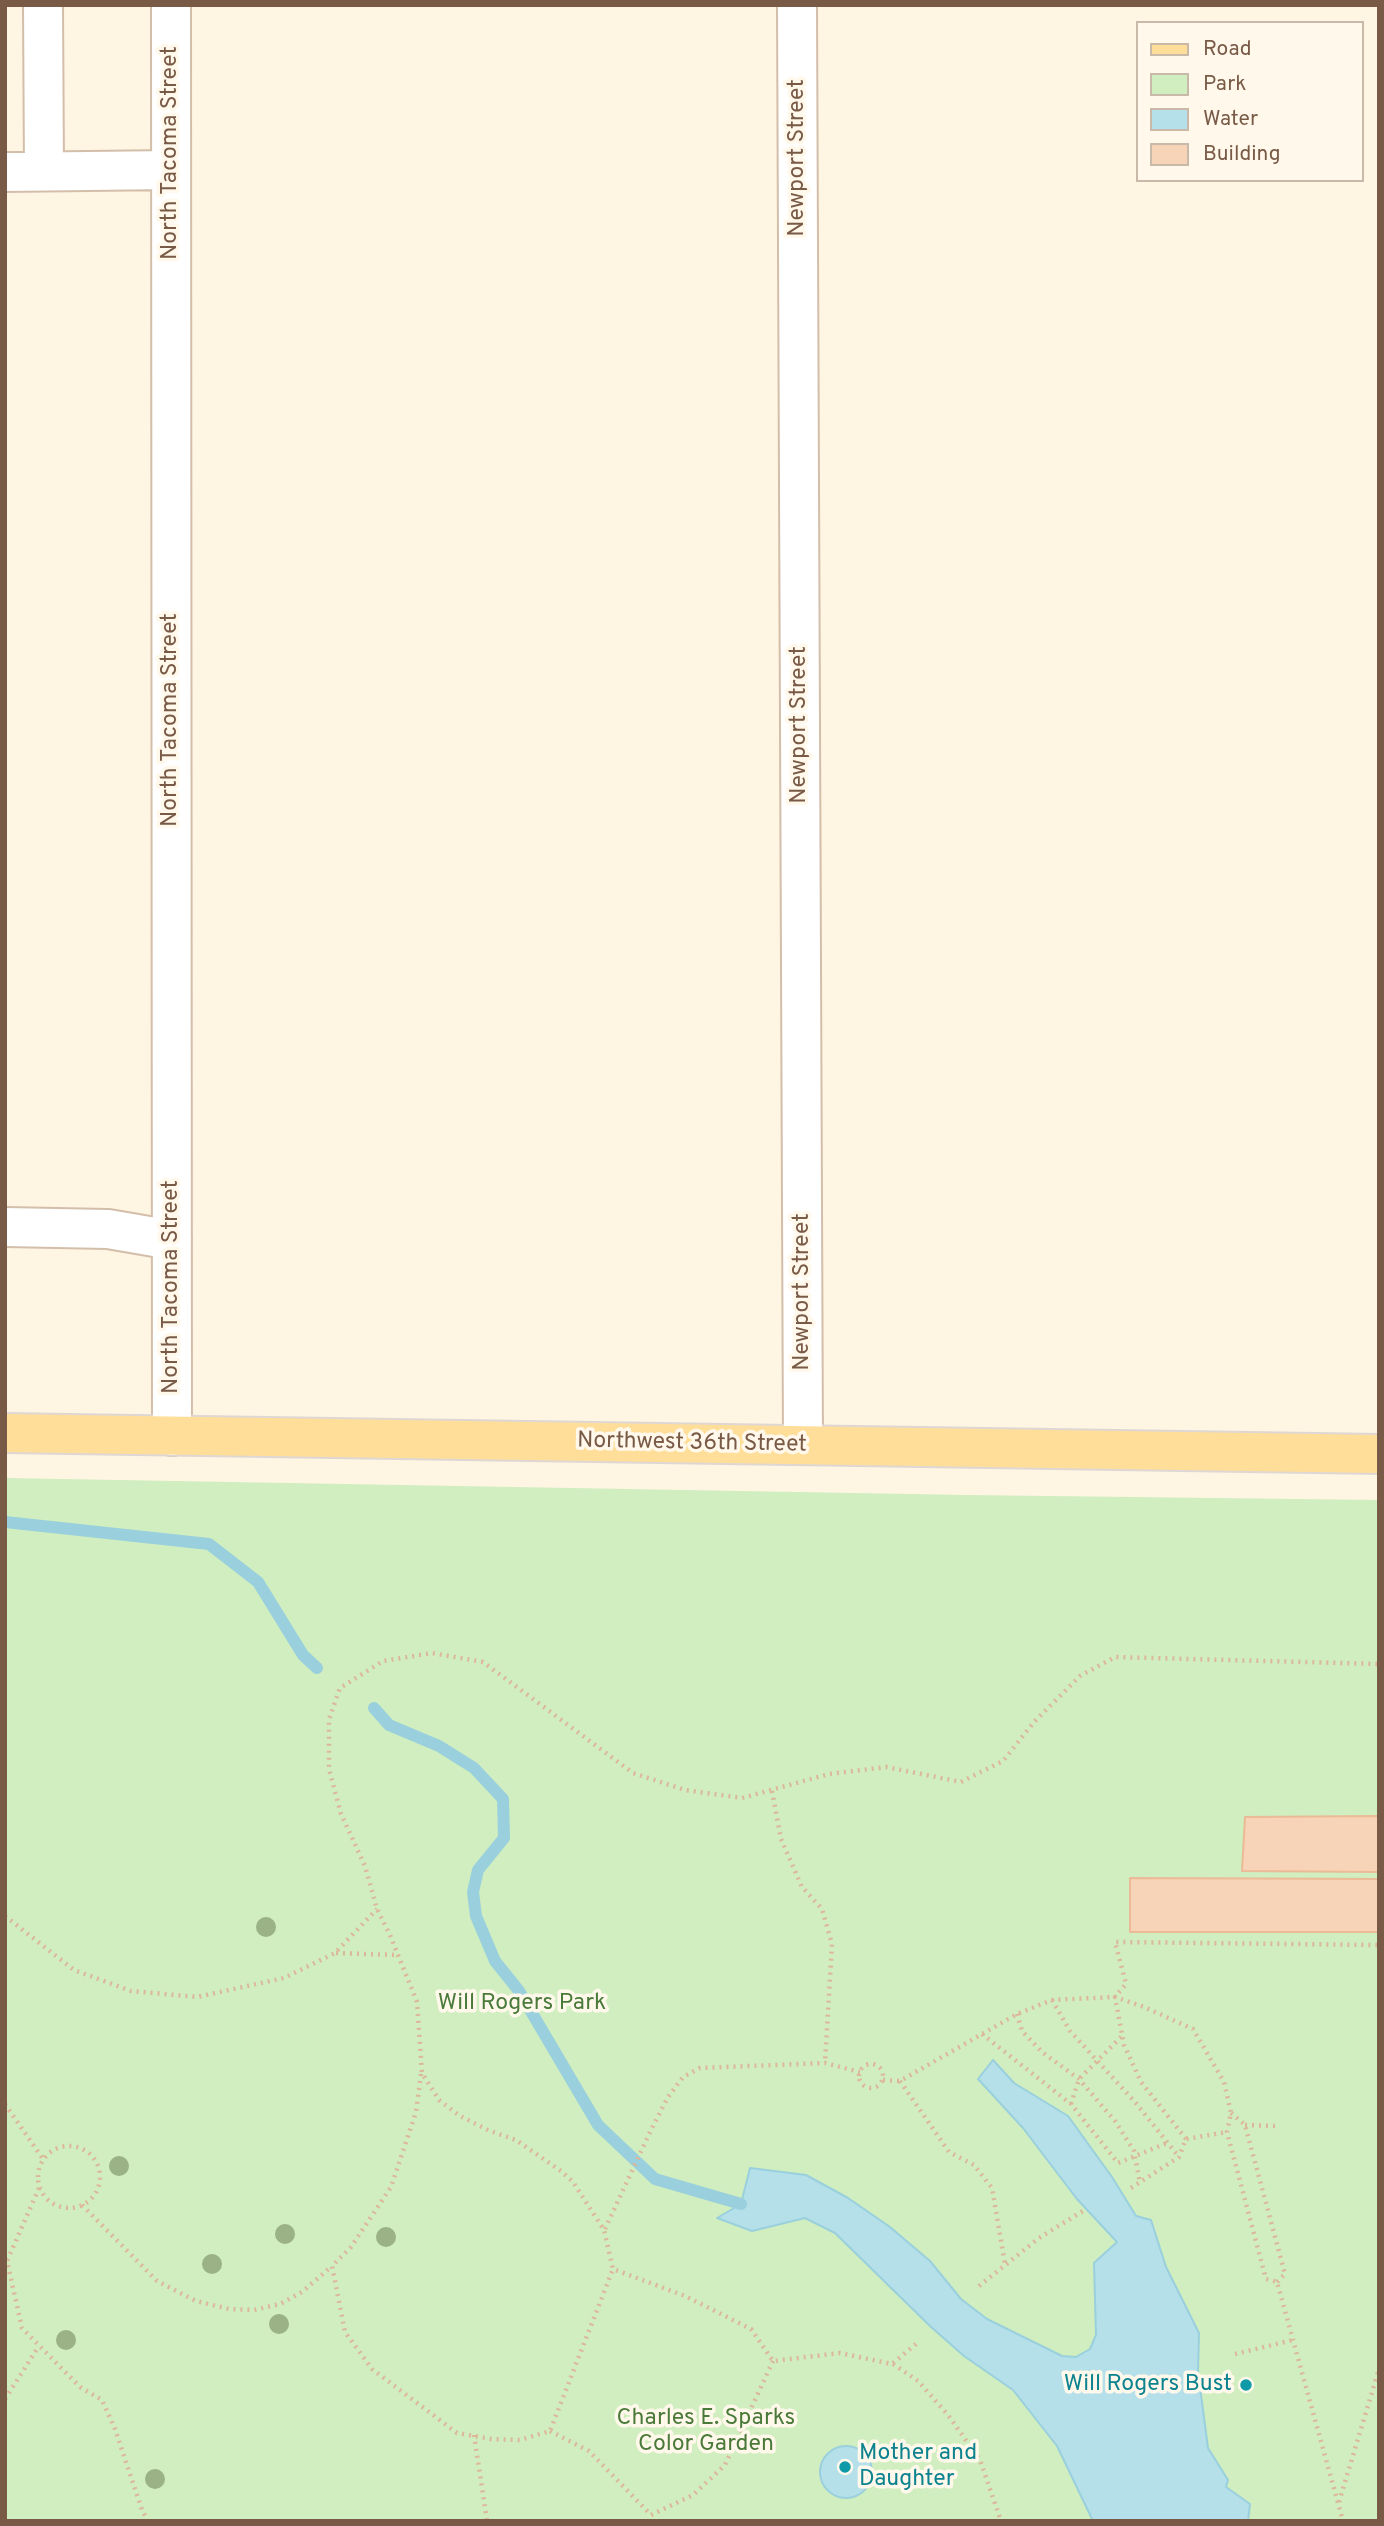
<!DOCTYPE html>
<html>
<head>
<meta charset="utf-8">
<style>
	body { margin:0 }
	#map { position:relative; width:1384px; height:2526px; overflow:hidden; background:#fff5e3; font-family:Overpass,sans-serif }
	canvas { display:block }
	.frame { position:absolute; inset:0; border:7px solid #795a46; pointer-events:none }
	.legend { position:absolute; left:1136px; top:21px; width:228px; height:161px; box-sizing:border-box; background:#fff8eb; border:2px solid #c9b9a9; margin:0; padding:9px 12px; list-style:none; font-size:21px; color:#795a46 }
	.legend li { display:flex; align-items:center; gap:14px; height:35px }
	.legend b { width:35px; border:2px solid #c9b9a9 }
</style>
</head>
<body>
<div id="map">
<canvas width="1384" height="2526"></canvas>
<div class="frame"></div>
<ul class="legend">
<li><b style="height:9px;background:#ffde99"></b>Road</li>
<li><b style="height:19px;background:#d0eebf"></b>Park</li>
<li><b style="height:19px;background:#b5e0ea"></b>Water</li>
<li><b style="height:19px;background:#f7d3b7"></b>Building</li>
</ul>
</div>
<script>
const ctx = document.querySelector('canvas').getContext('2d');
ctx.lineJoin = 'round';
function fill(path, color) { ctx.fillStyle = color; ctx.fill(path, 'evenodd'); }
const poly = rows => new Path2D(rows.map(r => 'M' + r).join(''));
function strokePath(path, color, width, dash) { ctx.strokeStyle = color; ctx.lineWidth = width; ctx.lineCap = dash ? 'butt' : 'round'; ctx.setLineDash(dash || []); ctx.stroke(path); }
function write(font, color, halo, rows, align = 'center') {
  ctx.font = font + ' Overpass,sans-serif'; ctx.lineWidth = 7; ctx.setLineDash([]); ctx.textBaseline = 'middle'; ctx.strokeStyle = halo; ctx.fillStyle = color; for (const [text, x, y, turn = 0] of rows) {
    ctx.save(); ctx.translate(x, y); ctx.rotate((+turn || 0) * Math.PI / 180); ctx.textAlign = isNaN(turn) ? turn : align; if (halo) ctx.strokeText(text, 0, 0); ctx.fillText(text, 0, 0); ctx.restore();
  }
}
fill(poly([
	[5,1478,967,1495,1379,1500,1379,2521,5,2521]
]), '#d0eebf');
const water = poly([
	[993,2060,1014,2083,1068,2116,1112,2177,1136,2216,1151,2220,1166,2267,1199,2333,1198,2372,1208,2448,1228,2480,1226,2487,1250,2504,1248,2521,1093,2521,1057,2446,1013,2390,964,2356,930,2326,835,2233,805,2218,752,2231,717,2218,741,2204,750,2168,806,2175,848,2198,890,2227,930,2261,961,2299,987,2319,1062,2356,1076,2357,1090,2349,1096,2335,1094,2263,1117,2242,1077,2199,1023,2128,978,2079,993,2060],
	'820 2472a26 26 0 1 1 52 0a26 26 0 1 1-52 0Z'
]);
fill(water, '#b5e0ea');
strokePath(water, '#9ad0dd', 2);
strokePath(poly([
	[5,1522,209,1544,258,1582,303,1655,317,1668],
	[374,1708,389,1725,439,1746,474,1768,503,1799,504,1838,478,1870,473,1892,476,1916,495,1961,519,1991,598,2125,655,2179,741,2204]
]), '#9ad0dd', 12);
const building = poly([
	[1379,1816,1379,1872,1242,1871,1245,1817,1379,1816],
	[1130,1878,1379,1879,1379,1932,1130,1932,1130,1878]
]);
fill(building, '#f7d3b7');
strokePath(building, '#ebba96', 2);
const minor = poly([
	[43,5,44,171],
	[171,5,172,1436],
	[797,5,803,1445],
	[5,172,171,170],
	[5,1227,108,1229,172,1240]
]);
const major = poly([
	[5,1433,1379,1454]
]);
strokePath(minor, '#d3beaa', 42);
strokePath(major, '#dfd7d3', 42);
strokePath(poly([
	[772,1791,781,1839,802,1887,822,1909,832,1944,825,2063],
	[5,1916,74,1970,131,1991,197,1997,284,1978,335,1953,377,1909],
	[336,1953,397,1955],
	[1052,2000,1070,2031,1135,2102,1179,2157],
	[1017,2014,1022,2031,1042,2052,1079,2079,1115,2121,1134,2151,1140,2183],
	[982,2034,1071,2104,1118,2163,1167,2143],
	'859 2076a12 12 0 1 1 24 0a12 12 0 1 1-24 0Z',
	[421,2074,416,2112,391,2187,351,2247,332,2266,345,2332,372,2369,457,2433,491,2439,520,2440,550,2431,613,2269],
	[883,2080,900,2081,1017,2014,1052,2000,1115,1997,1144,2007,1193,2029,1224,2082,1231,2113,1227,2132,1266,2279,1277,2282,1343,2521],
	[900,2081,949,2152,974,2165,992,2188,1005,2264],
	[5,2104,43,2159],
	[1071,2104,1079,2079,1122,2036],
	[1231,2113,1245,2125,1285,2274,1277,2282],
	[1245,2125,1277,2126],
	[1186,2139,1141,2082,1124,2045,1115,1997,1126,1984,1115,1942,1379,1945],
	'38 2177a31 31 0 1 1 62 0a31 31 0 1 1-62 0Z',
	[39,2188,7,2261,22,2328,80,2387,102,2400,115,2429,142,2510,148,2521],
	[1131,2188,1179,2157,1186,2139,1227,2132],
	[82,2205,157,2281,196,2301,229,2309,254,2310,280,2304,302,2292,332,2266],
	[605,2229,650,2132,668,2097,683,2077,700,2068,825,2063,860,2072],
	[979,2286,1039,2238,1083,2211],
	[916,2344,892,2364,840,2353,773,2361,751,2329,685,2296,613,2269,604,2230,573,2182,561,2171,516,2140,490,2131,460,2116,439,2100,422,2073,417,2002,390,1935,377,1909,365,1866,341,1814,329,1769,329,1719,340,1688,383,1661,432,1653,483,1662,633,1773,685,1790,742,1798,829,1774,886,1767,961,1782,1003,1761,1034,1722,1080,1676,1115,1657,1379,1664],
	[1235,2354,1293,2340],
	[893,2364,918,2381,948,2415,980,2460,1001,2521],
	[5,2399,39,2346],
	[550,2431,589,2451,651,2515,693,2495,725,2465,773,2361],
	[474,2435,487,2521],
	[1339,2502,1379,2369]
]), '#dcb79a', 4.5, [2, 5]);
strokePath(minor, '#fff', 38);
strokePath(major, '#ffde99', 38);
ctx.fillStyle = '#9bb186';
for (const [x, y] of [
	[266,1927],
	[119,2166],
	[285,2234],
	[386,2237],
	[212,2264],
	[279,2324],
	[66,2340],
	[155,2479]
]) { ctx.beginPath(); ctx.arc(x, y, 10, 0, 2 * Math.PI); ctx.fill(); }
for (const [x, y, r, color] of [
	[1246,2385,7,"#0f9aa8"],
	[845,2467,7,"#0f9aa8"]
]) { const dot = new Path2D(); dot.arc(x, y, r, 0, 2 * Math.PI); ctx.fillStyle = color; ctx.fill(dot); strokePath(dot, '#fff8eb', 2.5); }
write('23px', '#795a46', '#fff8eb', [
	["North Tacoma Street",171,153,-90],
	["Newport Street",798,158,-90],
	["North Tacoma Street",171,720,-90],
	["Newport Street",800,725,-90],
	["North Tacoma Street",172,1287,-90],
	["Newport Street",803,1292,-90],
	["Northwest 36th Street",692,1444,1]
]);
write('23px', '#4a7a3a', '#fff8eb', [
	["Will Rogers Park",522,2004],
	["Charles E. Sparks",706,2419],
	["Color Garden",706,2445]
]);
write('23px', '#0d838f', '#fff8eb', [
	["Will Rogers Bust",1232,2385],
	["Mother and",859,2454,"left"],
	["Daughter",859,2480,"left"]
], 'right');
</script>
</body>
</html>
